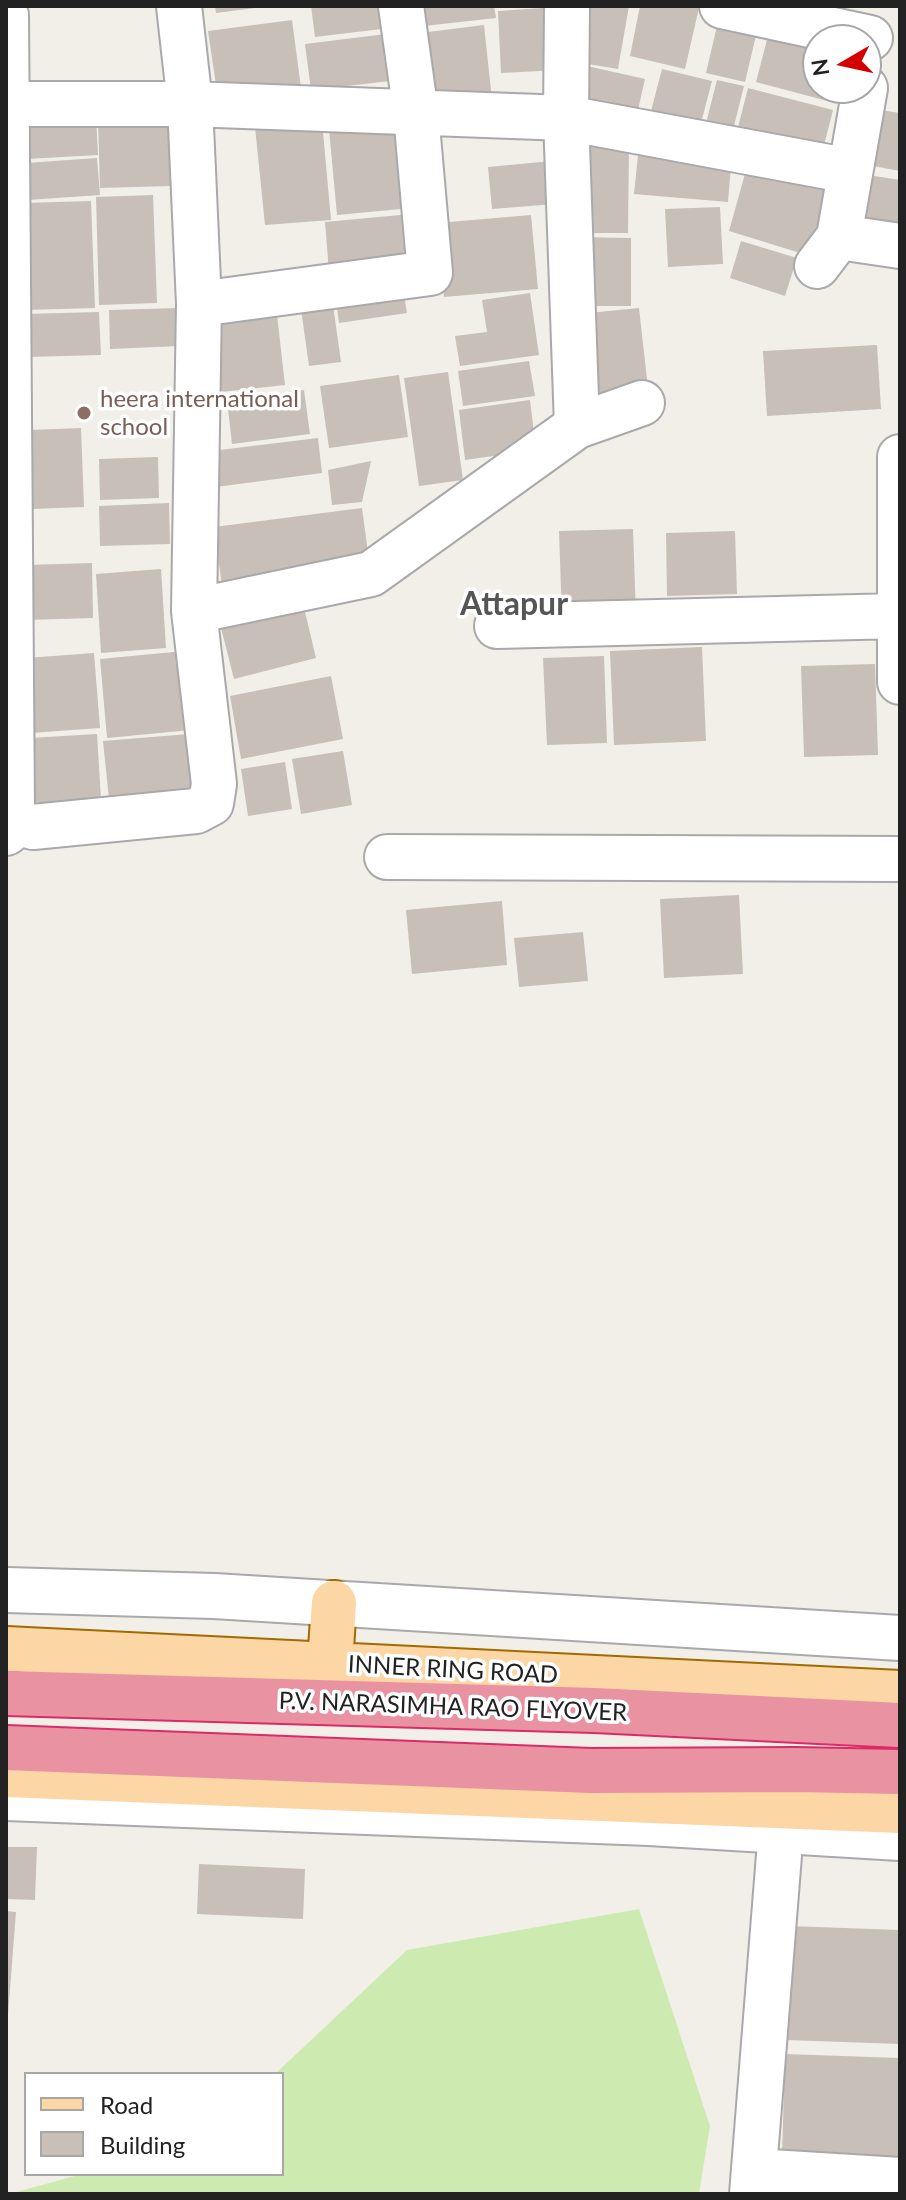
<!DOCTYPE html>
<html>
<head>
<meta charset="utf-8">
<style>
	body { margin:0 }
	#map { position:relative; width:906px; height:2200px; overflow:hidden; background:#f2efe9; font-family:Lato,sans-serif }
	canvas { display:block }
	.frame { position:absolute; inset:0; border:8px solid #222; pointer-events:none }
	.legend { position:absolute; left:24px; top:2072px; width:260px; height:104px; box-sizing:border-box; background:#fff; border:2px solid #a7a7a7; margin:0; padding:10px 14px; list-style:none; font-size:24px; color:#222 }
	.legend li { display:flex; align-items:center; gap:16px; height:40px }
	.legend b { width:40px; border:2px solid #a7a7a7 }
	.north { position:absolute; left:802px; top:24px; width:80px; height:80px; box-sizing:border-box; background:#fff; border:2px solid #a7a7a7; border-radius:50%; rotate:261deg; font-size:22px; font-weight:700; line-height:32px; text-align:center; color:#222 }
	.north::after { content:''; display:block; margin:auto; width:28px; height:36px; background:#d40000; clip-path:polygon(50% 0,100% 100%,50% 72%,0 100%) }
</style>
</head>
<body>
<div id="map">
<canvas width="906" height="2200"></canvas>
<div class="frame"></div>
<ul class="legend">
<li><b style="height:10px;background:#fcd6a4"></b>Road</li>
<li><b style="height:22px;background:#c7bfb8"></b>Building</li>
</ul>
<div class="north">N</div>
</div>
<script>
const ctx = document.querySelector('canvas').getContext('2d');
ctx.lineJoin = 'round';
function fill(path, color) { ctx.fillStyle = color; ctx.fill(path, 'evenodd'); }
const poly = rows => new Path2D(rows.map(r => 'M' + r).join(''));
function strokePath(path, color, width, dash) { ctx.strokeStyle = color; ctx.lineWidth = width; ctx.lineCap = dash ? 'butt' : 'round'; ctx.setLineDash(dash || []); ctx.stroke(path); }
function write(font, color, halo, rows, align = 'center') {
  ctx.font = font + ' Lato,sans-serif'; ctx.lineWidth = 7; ctx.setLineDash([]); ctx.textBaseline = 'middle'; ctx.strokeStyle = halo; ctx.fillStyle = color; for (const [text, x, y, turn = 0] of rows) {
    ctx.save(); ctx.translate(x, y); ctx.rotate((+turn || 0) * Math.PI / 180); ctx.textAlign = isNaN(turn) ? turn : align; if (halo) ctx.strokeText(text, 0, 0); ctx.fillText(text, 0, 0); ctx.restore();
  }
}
fill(poly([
	[639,1909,710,2126,699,2194,9,2194,82,2174,282,2174,282,2074,275,2074,407,1950]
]), '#cdebb0');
fill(poly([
	[215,6,255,6,255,8,216,13],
	[311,6,387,6,390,28,315,37],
	[413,6,494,6,496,18,415,27],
	[591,6,629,6,618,69,582,63],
	[640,6,699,8,685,69,630,56],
	[557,7,560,70,501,73,498,11],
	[720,13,759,23,745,82,706,73],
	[292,20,301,88,218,99,208,31],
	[484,25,492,100,421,108,412,34],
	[770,28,818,40,818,88,839,88,835,103,756,82],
	[394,33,399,80,311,90,305,44],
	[587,66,645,79,638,110,579,96],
	[662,69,712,81,701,123,651,111],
	[717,80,744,86,732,134,705,127],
	[748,88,833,110,822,153,737,131],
	[867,108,900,113,900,171,857,163],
	[96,115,98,155,26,159,24,119],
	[169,117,171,186,100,188,98,119],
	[322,121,331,220,265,225,255,127],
	[414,122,422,207,337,215,329,129],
	[576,143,629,144,628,233,575,233],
	[639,146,732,154,728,202,634,194],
	[750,156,832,180,810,256,729,231],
	[97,158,100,195,28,200,25,163],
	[552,161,555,204,492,209,488,167],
	[856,173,900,180,900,228,849,219],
	[153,195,157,303,99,305,96,197],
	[91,201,95,308,26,310,23,203],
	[720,207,723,264,668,267,665,209],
	[411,214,416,264,329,272,325,222],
	[531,215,538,289,444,297,437,223],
	[579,237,631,238,631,306,578,306],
	[741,241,797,258,785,296,730,278],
	[402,283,407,313,339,323,335,292],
	[530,293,539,355,460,366,455,336,487,332,482,300],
	[332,298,341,362,309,366,300,302],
	[276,306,285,385,212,393,204,313],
	[179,308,180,346,110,349,109,310],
	[639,308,649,397,588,404,578,314],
	[99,312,101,355,27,357,25,314],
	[877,345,881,409,767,416,763,351],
	[529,361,535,396,463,406,458,371],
	[448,372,463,480,419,486,404,378],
	[399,375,408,437,329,448,320,386],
	[304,390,310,434,232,444,227,400],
	[530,400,536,450,465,460,459,410],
	[81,428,84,507,32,509,30,430],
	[318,438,322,473,216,487,211,451],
	[158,457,159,498,100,500,99,459],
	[371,461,362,502,332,505,328,470],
	[169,503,170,544,100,546,99,506],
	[362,508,369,560,223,593,214,527],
	[633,529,636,617,562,619,559,531],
	[735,531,737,594,667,596,666,533],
	[92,563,93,618,27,620,26,565],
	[161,569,166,648,101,653,96,574],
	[301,595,316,658,234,679,218,616],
	[702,647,706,741,614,745,610,651],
	[184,651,191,730,107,738,100,659],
	[94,653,100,728,31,733,26,658],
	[604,656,607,743,547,745,543,658],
	[875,664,878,755,804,757,801,666],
	[331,676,343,739,241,759,230,696],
	[97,734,102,815,34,819,29,738],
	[189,734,196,810,111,818,103,741],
	[343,751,352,805,301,814,292,759],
	[285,762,292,809,248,816,241,769],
	[739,895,743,974,664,978,660,899],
	[502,901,507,965,412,974,406,910],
	[583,932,588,981,519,987,514,938],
	[6,1847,37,1847,35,1900,6,1899],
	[199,1864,305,1869,303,1919,197,1914],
	[6,1911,16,1912,8,2015,6,2015],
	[789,1926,900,1930,900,2044,786,2040],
	[785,2054,900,2058,900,2159,782,2156]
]), '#c7bfb8');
const minor = poly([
	[567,6,566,118,577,426],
	[722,6,870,38],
	[6,15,12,810,19,823],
	[6,104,190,104,566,118,850,171],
	[839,237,900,246],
	[817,266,839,237,865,88],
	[199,304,430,273,416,114,401,6],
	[900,457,900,682],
	[194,611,371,574,577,426,642,403],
	[497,626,898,616],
	[6,833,19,823,33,827,196,811,211,803,214,784,194,611,199,304,190,104,179,6],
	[387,857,900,859],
	[754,2171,900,2180],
	[752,2194,783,1805]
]);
const tertiary = poly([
	[6,1590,214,1596,900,1638],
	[6,1798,649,1823,900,1838]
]);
const primary = poly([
	[6,1649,900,1693],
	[330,1664,334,1603],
	[6,1775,900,1811]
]);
const motorway = poly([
	[6,1693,594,1710,900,1725],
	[6,1748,591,1771,796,1770,900,1772]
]);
strokePath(minor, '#a9a9a9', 48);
strokePath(tertiary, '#a9a9a9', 48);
strokePath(primary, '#a06b00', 48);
strokePath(motorway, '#dc2a67', 48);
strokePath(minor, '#fff', 44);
strokePath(tertiary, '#fff', 44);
strokePath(primary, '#fcd6a4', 44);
strokePath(motorway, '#e892a2', 44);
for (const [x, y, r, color] of [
	[84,413,8,"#8d6e63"]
]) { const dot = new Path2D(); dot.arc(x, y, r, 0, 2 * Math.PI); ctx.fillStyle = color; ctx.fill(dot); strokePath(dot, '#fff', 3); }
write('24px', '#785e54', '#fff', [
	["heera international",100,399],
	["school",100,427]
], 'left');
write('24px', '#222', '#fff', [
	["INNER RING ROAD",453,1670,3],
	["P.V. NARASIMHA RAO FLYOVER",453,1707,2]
]);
write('bold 32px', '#555', '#fff', [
	["Attapur",514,605]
]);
</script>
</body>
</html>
